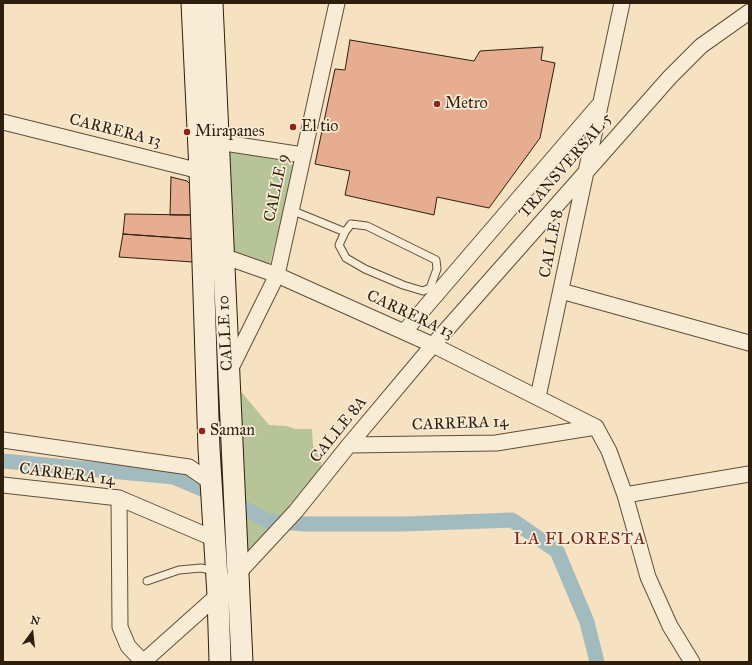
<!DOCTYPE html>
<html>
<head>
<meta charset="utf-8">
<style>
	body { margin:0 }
	#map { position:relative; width:752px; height:665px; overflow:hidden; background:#f6e1c0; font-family:"IM FELL Great Primer",serif }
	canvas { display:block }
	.frame { position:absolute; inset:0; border:4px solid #2d1e0d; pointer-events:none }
	.north { position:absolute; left:12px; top:613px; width:40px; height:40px; -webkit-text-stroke:3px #f9ecd6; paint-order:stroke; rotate:15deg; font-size:11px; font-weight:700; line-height:16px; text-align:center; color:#2d1e0d }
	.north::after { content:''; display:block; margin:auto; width:14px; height:18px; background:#2d1e0d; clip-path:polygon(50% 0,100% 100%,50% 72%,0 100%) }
</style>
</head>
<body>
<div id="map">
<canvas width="752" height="665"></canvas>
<div class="frame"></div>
<div class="north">N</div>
</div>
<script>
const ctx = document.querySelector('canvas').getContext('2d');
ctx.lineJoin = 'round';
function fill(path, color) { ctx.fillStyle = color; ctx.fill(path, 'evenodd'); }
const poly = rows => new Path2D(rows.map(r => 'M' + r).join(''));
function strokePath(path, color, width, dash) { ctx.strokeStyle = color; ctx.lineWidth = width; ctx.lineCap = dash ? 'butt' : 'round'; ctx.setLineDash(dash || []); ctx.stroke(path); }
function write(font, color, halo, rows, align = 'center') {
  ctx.font = font + ' "IM FELL Great Primer",serif'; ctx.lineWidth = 3.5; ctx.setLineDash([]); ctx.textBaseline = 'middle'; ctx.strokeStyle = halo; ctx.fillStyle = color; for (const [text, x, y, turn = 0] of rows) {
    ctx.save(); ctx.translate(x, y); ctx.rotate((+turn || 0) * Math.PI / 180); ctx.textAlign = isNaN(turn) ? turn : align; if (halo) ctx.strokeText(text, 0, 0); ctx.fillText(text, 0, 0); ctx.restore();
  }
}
fill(poly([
	[224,149,296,160,270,264,228,250],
	[233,382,269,425,286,426,296,429,312,429,313,445,321,461,321,468,296,505,241,565]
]), '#b6c497');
strokePath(poly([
	[3,461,174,477,209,492],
	[242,507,268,521,305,524,404,524,512,520,557,551,587,622,597,662]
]), '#a2bbbe', 15);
const building = poly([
	[350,40,474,61,480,51,543,47,541,60,555,63,540,138,489,208,437,197,434,215,345,195,350,171,315,164,335,69,345,70,350,40],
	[171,177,187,181,192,186,192,215,170,215,171,177],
	[125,214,192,215,193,239,123,234,125,214],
	[123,234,193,239,193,262,119,257,123,234]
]);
fill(building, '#e6ad90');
strokePath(building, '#2d1e0d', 1);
const service = poly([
	[291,210,345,232],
	[351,224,367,226,436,260,437,269,430,288,423,291,403,285,365,269,346,258,339,245,345,232,351,224],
	[147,581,179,570,201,568,215,571]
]);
const minor = poly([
	[3,122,208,173],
	[218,142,303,155],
	[216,255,223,256,277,275,433,345,596,427],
	[561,291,749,343],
	[404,332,599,105],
	[230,370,277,275,337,3],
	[538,397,622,3],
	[596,427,609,451,625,495,648,577,670,626,692,662],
	[3,440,189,467,212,483],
	[349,445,496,443,596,427],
	[3,485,119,498,215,539],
	[625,495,749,474],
	[119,498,120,627,128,646,143,662],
	[143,662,218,595,296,511,349,445,433,345,670,77,701,46,749,12]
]);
const secondary = poly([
	[192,3,200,171,209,449,218,595,220,662],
	[212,3,242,662]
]);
strokePath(service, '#5f4f3a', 9);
strokePath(minor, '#5f4f3a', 17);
strokePath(secondary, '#2d1e0d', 23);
strokePath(service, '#f9ecd6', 7);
strokePath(minor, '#f9ecd6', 15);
strokePath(secondary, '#f9ecd6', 21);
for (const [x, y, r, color] of [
	[437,104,4,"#8f2418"],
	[293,127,4,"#8f2418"],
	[187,132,4,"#8f2418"],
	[202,431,4,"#8f2418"]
]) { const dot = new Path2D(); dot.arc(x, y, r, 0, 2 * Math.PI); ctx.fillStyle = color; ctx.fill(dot); strokePath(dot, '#f9ecd6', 1.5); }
write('16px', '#2d1e0d', '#f9ecd6', [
	["Metro",445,104],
	["El tio",301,127],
	["Mirapanes",195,132],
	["Saman",210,431]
], 'left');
write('16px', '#2d1e0d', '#f9ecd6', [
	["CARRERA 13",115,131,14],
	["TRANSVERSAL 5",566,166,-49],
	["CALLE 9",277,188,-78],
	["CALLE 8",552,244,-79],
	["CARRERA 13",410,315,25],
	["CALLE 10",226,333,-93],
	["CARRERA 14",460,424,-2],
	["CALLE 8A",339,430,-51],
	["CARRERA 14",67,475,7]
]);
ctx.letterSpacing = '1px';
write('17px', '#7a1f14', '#f9ecd6', [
	["LA FLORESTA",580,540]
]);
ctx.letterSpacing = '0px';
</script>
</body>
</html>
